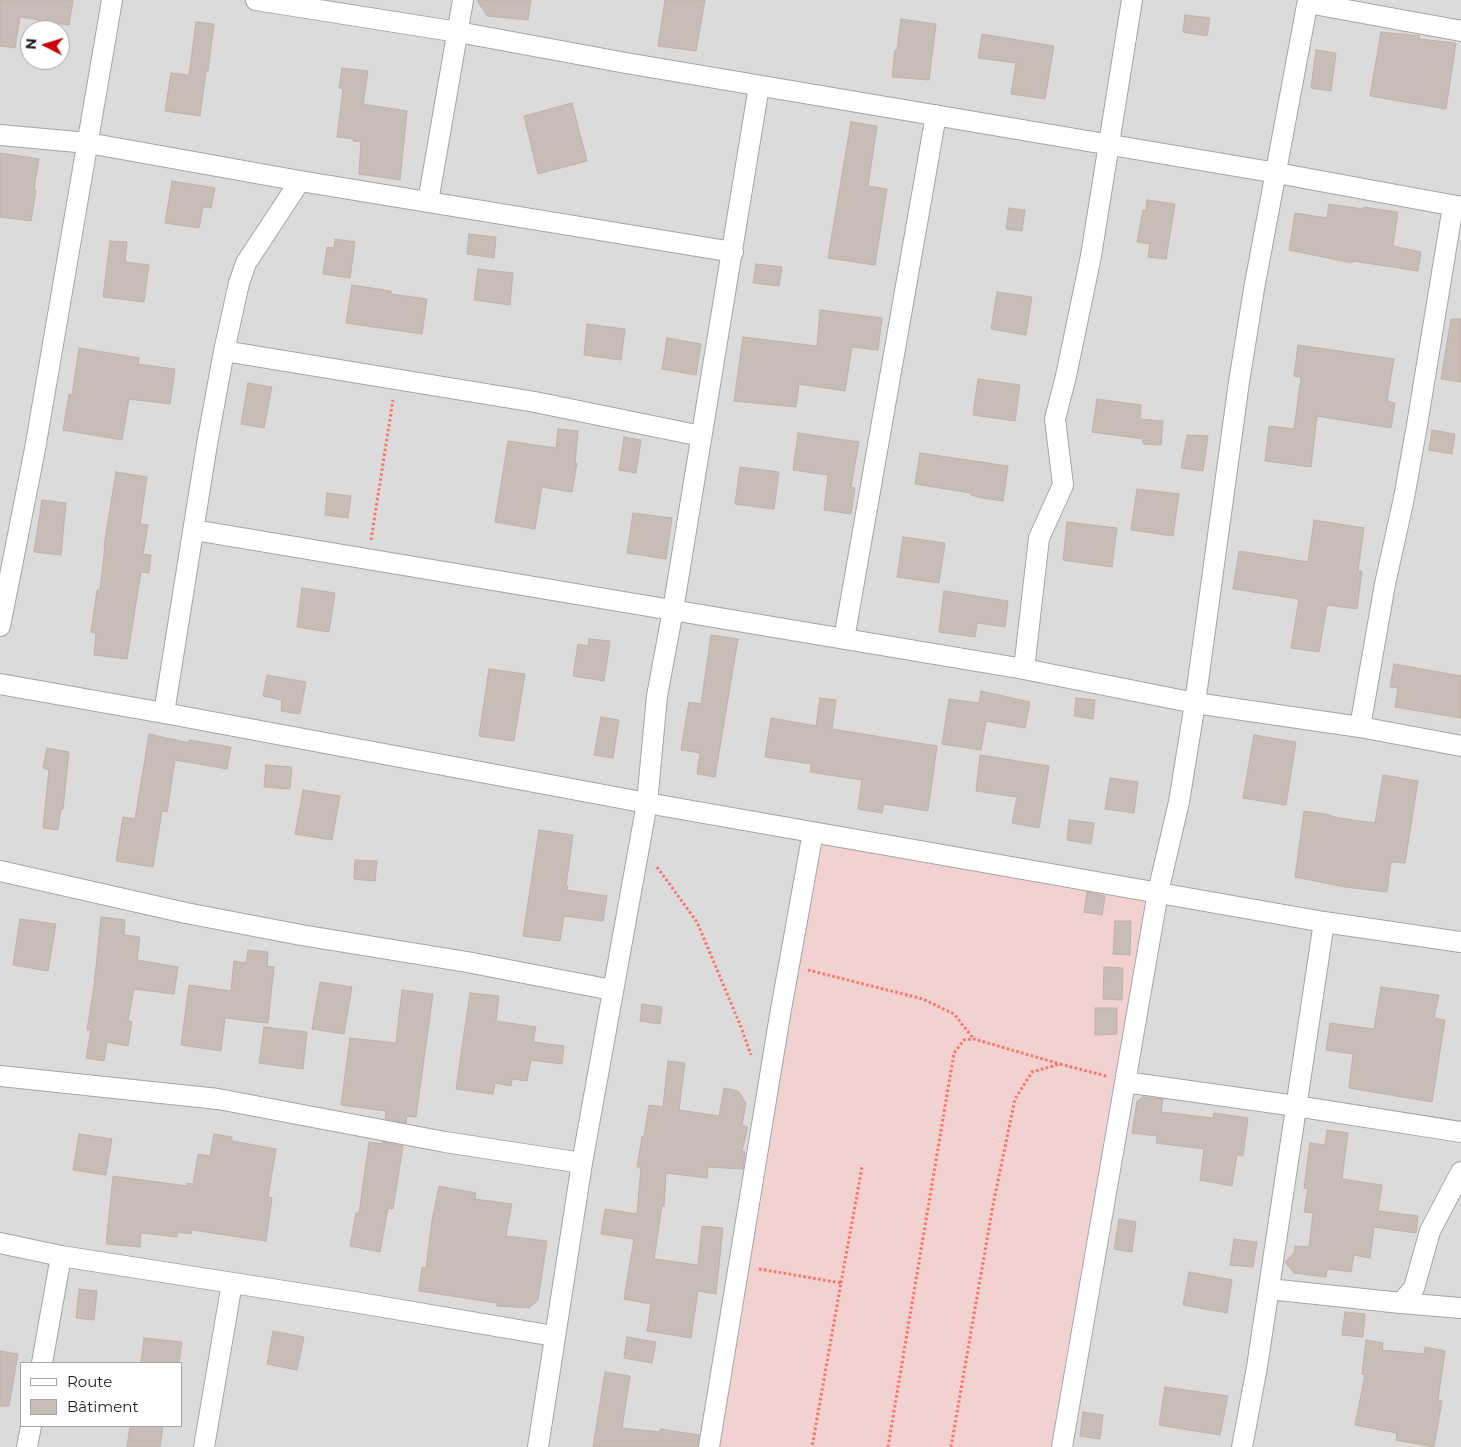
<!DOCTYPE html>
<html>
<head>
<meta charset="utf-8">
<style>
	body { margin:0 }
	#map { position:relative; width:1461px; height:1447px; overflow:hidden; background:#f0ebe3; font-family:Montserrat,sans-serif }
	canvas { display:block }
	.legend { position:absolute; left:20px; top:1362px; width:162px; height:65px; box-sizing:border-box; background:#fff; border:1px solid #a5a5a5; margin:0; padding:6px 9px; list-style:none; font-size:15px; color:#1e1e1e }
	.legend li { display:flex; align-items:center; gap:10px; height:25px }
	.legend b { width:25px; border:1px solid #a5a5a5 }
	.north { position:absolute; left:20px; top:20px; width:50px; height:50px; box-sizing:border-box; background:#fff; border:1px solid #a5a5a5; border-radius:50%; rotate:275deg; font-size:14px; font-weight:700; line-height:20px; text-align:center; color:#1e1e1e }
	.north::after { content:''; display:block; margin:auto; width:18px; height:22px; background:#cc0002; clip-path:polygon(50% 0,100% 100%,50% 72%,0 100%) }
</style>
</head>
<body>
<div id="map">
<canvas width="1461" height="1447"></canvas>
<ul class="legend">
<li><b style="height:6px;background:#fff"></b>Route</li>
<li><b style="height:14px;background:#c8bdb6"></b>Bâtiment</li>
</ul>
<div class="north">N</div>
</div>
<script>
const ctx = document.querySelector('canvas').getContext('2d');
ctx.lineJoin = 'round';
function fill(path, color) { ctx.fillStyle = color; ctx.fill(path, 'evenodd'); }
const poly = rows => new Path2D(rows.map(r => 'M' + r).join(''));
function strokePath(path, color, width, dash) { ctx.strokeStyle = color; ctx.lineWidth = width; ctx.lineCap = dash ? 'butt' : 'round'; ctx.setLineDash(dash || []); ctx.stroke(path); }
fill(poly([
	[0,0,1461,0,1461,1447,0,1447],
	[30,30,60,30,60,60,30,60],
	[21,1363,181,1363,181,1426,21,1426]
]), '#dcdbdb');
fill(poly([
	[824,824,1167,884,1068,1447,719,1447]
]), '#f2d2d1');
const building = poly([
	[0,0,73,0,69,25,20,17,15,48,0,46,0,0],
	[477,0,531,0,528,20,487,16,477,0],
	[665,0,705,0,696,51,658,46,665,0],
	[1185,15,1210,18,1207,36,1183,32,1185,15],
	[901,19,936,24,929,80,892,77,895,50,897,50,901,19],
	[196,22,214,24,208,71,206,71,200,116,165,111,171,73,189,75,196,22],
	[1381,32,1420,36,1419,39,1456,43,1446,109,1370,96,1381,32],
	[982,34,1054,46,1045,99,1011,94,1016,63,978,58,982,34],
	[1316,50,1336,53,1331,91,1311,88,1316,50],
	[342,68,368,71,363,104,407,111,400,180,359,174,361,142,353,141,354,139,337,137,343,89,339,88,342,68],
	[572,103,587,161,538,174,524,116,572,103],
	[851,122,877,126,868,186,887,189,875,265,828,258,851,122],
	[0,153,39,159,34,189,36,190,31,221,0,217,0,153],
	[172,181,215,188,211,208,203,207,199,228,165,223,172,181],
	[1147,200,1175,204,1166,259,1148,257,1150,244,1137,242,1143,210,1146,211,1147,200],
	[1329,204,1363,209,1364,207,1398,212,1393,246,1421,252,1418,271,1353,261,1352,263,1289,250,1295,213,1327,218,1329,204],
	[1009,208,1025,210,1022,231,1006,229,1009,208],
	[469,234,496,237,494,258,467,254,469,234],
	[335,239,355,242,350,278,323,274,327,247,334,248,335,239],
	[110,241,127,242,125,262,149,265,144,302,103,297,110,241],
	[756,264,782,267,779,286,753,283,756,264],
	[478,269,513,273,510,305,474,300,478,269],
	[352,285,391,291,391,294,427,299,422,334,346,323,352,285],
	[997,292,1032,297,1026,335,991,329,997,292],
	[820,310,882,318,878,350,852,347,845,391,799,384,796,407,734,401,743,337,817,346,820,310],
	[1451,319,1461,319,1461,382,1441,379,1451,319],
	[587,324,625,329,621,360,584,355,587,324],
	[667,338,701,344,696,375,662,369,667,338],
	[1298,345,1394,359,1387,401,1395,403,1391,428,1317,416,1311,467,1265,461,1269,426,1294,429,1301,377,1294,376,1298,345],
	[79,348,139,358,138,364,175,369,170,404,129,399,122,440,63,430,69,394,72,395,79,348],
	[978,379,1020,385,1015,421,973,415,978,379],
	[248,383,272,387,264,428,241,424,248,383],
	[1097,399,1141,405,1140,419,1163,421,1161,445,1143,444,1143,439,1092,432,1097,399],
	[558,429,578,431,575,463,577,463,572,492,542,487,535,529,495,522,508,441,556,448,558,429],
	[1432,430,1455,434,1452,454,1429,450,1432,430],
	[798,433,859,442,851,487,855,488,851,514,824,510,828,475,793,470,798,433],
	[1187,435,1208,436,1203,471,1181,468,1187,435],
	[624,437,641,440,636,473,619,470,624,437],
	[920,453,1008,466,1003,501,982,498,971,495,971,493,915,484,920,453],
	[740,467,779,472,774,509,735,504,740,467],
	[116,472,147,477,140,524,148,525,143,554,151,555,149,573,141,572,127,659,94,655,96,633,91,632,97,590,100,590,105,546,104,546,116,472],
	[1137,489,1179,494,1173,536,1131,530,1137,489],
	[327,493,351,496,348,518,325,515,327,493],
	[42,500,66,503,61,555,34,552,42,500],
	[633,513,672,518,666,559,627,553,633,513],
	[1314,520,1364,528,1358,571,1362,571,1357,609,1327,605,1319,652,1291,648,1299,599,1233,589,1239,551,1308,562,1314,520],
	[1067,522,1117,528,1112,567,1063,560,1067,522],
	[903,537,945,543,939,583,897,577,903,537],
	[302,588,335,593,329,632,297,627,302,588],
	[944,591,1008,601,1005,627,977,623,975,637,939,632,944,591],
	[711,635,738,639,715,777,697,774,700,753,681,750,689,702,701,704,711,635],
	[589,639,610,641,604,681,573,676,578,644,588,646,589,639],
	[1394,664,1461,676,1461,718,1395,707,1398,688,1390,687,1394,664],
	[489,669,525,674,514,741,479,736,489,669],
	[267,675,306,682,300,714,281,711,282,700,263,696,267,675],
	[981,691,1030,702,1025,728,986,721,981,750,942,744,949,699,979,703,981,691],
	[820,698,836,700,832,729,937,746,928,811,884,804,882,813,858,809,862,780,810,772,811,764,765,757,771,718,816,726,820,698],
	[1076,698,1095,700,1093,719,1074,716,1076,698],
	[601,717,619,720,613,758,594,755,601,717],
	[149,734,189,743,189,740,231,747,227,769,175,760,167,812,162,811,153,867,116,861,123,817,135,819,149,734],
	[1254,735,1296,742,1286,805,1243,798,1254,735],
	[47,748,69,752,63,809,61,809,58,830,43,828,49,770,43,768,47,748],
	[980,755,1049,766,1039,828,1012,823,1017,797,976,791,980,755],
	[266,765,292,767,290,789,264,787,266,765],
	[1383,775,1418,781,1405,863,1391,862,1387,892,1345,887,1295,877,1304,811,1325,814,1339,818,1375,823,1383,775],
	[1110,778,1138,782,1134,813,1105,809,1110,778],
	[303,790,340,796,332,840,295,834,303,790],
	[1069,820,1094,823,1091,844,1067,840,1069,820],
	[539,830,573,835,566,886,568,886,567,890,607,896,603,921,564,916,560,941,523,936,539,830],
	[355,860,377,861,375,881,354,879,355,860],
	[1087,892,1105,896,1102,915,1084,912,1087,892],
	[101,917,125,920,124,935,140,937,137,960,178,967,174,994,134,989,128,1021,132,1022,128,1046,107,1042,104,1061,86,1058,91,1030,87,1030,94,986,101,917],
	[20,919,56,924,48,971,13,965,20,919],
	[1115,921,1131,921,1130,955,1113,954,1115,921],
	[248,950,268,952,267,966,274,967,268,1023,225,1018,221,1051,181,1045,189,985,231,991,234,961,246,963,248,950],
	[1104,967,1123,968,1122,1000,1103,999,1104,967],
	[320,982,352,987,344,1034,312,1029,320,982],
	[1381,987,1439,995,1434,1018,1445,1020,1432,1102,1349,1088,1353,1054,1326,1050,1330,1023,1374,1029,1381,987],
	[402,990,433,994,416,1117,407,1116,406,1123,385,1119,386,1111,341,1105,350,1038,396,1043,402,990],
	[470,993,499,996,496,1021,536,1027,533,1042,564,1046,562,1064,531,1060,527,1081,512,1079,511,1086,495,1083,493,1094,456,1089,470,993],
	[642,1004,662,1007,660,1024,640,1021,642,1004],
	[1095,1008,1117,1008,1117,1034,1095,1035,1095,1008],
	[264,1027,307,1032,303,1069,259,1063,264,1027],
	[668,1061,685,1063,679,1110,719,1116,724,1088,738,1091,746,1103,742,1125,748,1127,742,1151,745,1152,743,1169,708,1167,707,1178,666,1173,664,1206,662,1206,654,1259,698,1265,702,1226,723,1228,716,1294,698,1291,691,1338,647,1331,651,1304,624,1299,634,1239,601,1234,605,1209,637,1214,641,1167,637,1167,642,1136,644,1136,649,1105,663,1107,668,1061],
	[1143,1097,1163,1099,1161,1112,1213,1118,1214,1113,1248,1118,1243,1156,1237,1155,1232,1186,1200,1180,1204,1149,1156,1143,1157,1136,1132,1133,1137,1101,1143,1097],
	[1327,1130,1348,1133,1342,1179,1382,1185,1378,1211,1418,1216,1416,1233,1374,1227,1370,1258,1354,1255,1351,1272,1327,1269,1326,1277,1294,1273,1285,1262,1294,1253,1295,1246,1309,1247,1313,1213,1304,1212,1308,1189,1304,1188,1310,1143,1325,1145,1327,1130],
	[79,1134,112,1139,106,1175,73,1170,79,1134],
	[214,1134,232,1137,232,1141,276,1149,268,1197,272,1198,266,1241,192,1230,191,1234,178,1232,177,1237,141,1233,140,1247,106,1244,113,1176,187,1186,187,1183,193,1184,198,1154,210,1156,214,1134],
	[369,1142,382,1144,382,1142,403,1146,393,1209,388,1208,380,1252,350,1246,356,1213,359,1213,369,1142],
	[439,1186,476,1193,475,1199,512,1204,506,1236,547,1241,538,1300,529,1308,497,1306,497,1303,419,1291,422,1267,426,1268,432,1220,439,1186],
	[1119,1219,1136,1222,1132,1252,1114,1249,1119,1219],
	[1234,1239,1257,1242,1253,1267,1230,1265,1234,1239],
	[1189,1272,1232,1280,1227,1313,1183,1305,1189,1272],
	[79,1289,97,1291,94,1320,76,1318,79,1289],
	[1345,1312,1365,1314,1363,1337,1342,1335,1345,1312],
	[273,1331,304,1337,297,1370,267,1364,273,1331],
	[627,1337,656,1342,652,1363,624,1358,627,1337],
	[144,1338,182,1342,179,1363,141,1363,144,1338],
	[1366,1340,1383,1343,1382,1350,1424,1354,1425,1347,1445,1351,1438,1400,1442,1401,1434,1447,1396,1440,1397,1433,1355,1425,1365,1375,1362,1374,1366,1340],
	[0,1351,18,1354,9,1406,0,1406,0,1351],
	[605,1372,630,1376,622,1428,660,1432,660,1429,699,1435,697,1447,593,1447,605,1372],
	[1165,1387,1228,1396,1220,1435,1159,1425,1165,1387],
	[1083,1412,1103,1415,1100,1439,1080,1436,1083,1412],
	[130,1426,163,1426,160,1447,127,1447,130,1426]
]);
fill(building, '#c8bdb6');
strokePath(building, '#c2b1a4', 1);
const street = poly([
	[256,0,458,32,626,63,1277,173,1461,207],
	[1308,3,1461,31],
	[0,135,88,143,300,181,733,252],
	[428,202,463,0],
	[224,351,535,402,701,436],
	[194,530,1024,669,1195,703,1360,727,1461,746],
	[0,626,35,449,112,0],
	[844,639,936,115],
	[1024,669,1039,538,1063,485,1055,419,1066,376,1091,256,1132,0],
	[0,684,164,713,647,803,1324,922,1461,942],
	[164,713,207,444,224,351,239,283,246,263,300,181],
	[1360,727,1385,584,1404,498,1417,425,1453,206],
	[0,871,186,913,301,935,467,962,612,990],
	[0,1076,218,1099,445,1142,582,1163],
	[1125,1082,1296,1106,1461,1132],
	[0,1243,61,1256,354,1302,554,1336],
	[1269,1289,1401,1303,1414,1288,1430,1231,1461,1172],
	[1401,1303,1461,1308],
	[42,1363,61,1256],
	[27,1447,31,1426],
	[204,1447,232,1283],
	[538,1447,582,1163,647,803,657,696,673,610,759,86],
	[709,1447,780,1015,813,832],
	[1062,1447,1158,892,1179,802,1195,703,1239,382,1254,289,1308,0],
	[1242,1447,1257,1367,1324,922]
]);
strokePath(street, '#a5a5a5', 22);
strokePath(poly([
	[371,540,393,400],
	[657,867,697,922,741,1027,751,1055],
	[808,970,923,999,954,1014,973,1038],
	[759,1269,841,1283,812,1447],
	[841,1283,862,1167],
	[888,1447,954,1053,964,1040,974,1039,1060,1064],
	[951,1447,993,1205,1015,1099,1032,1072,1060,1064,1106,1076]
]), '#ff7365', 3, [2.5, 2.5]);
strokePath(street, '#fff', 20);
</script>
</body>
</html>
